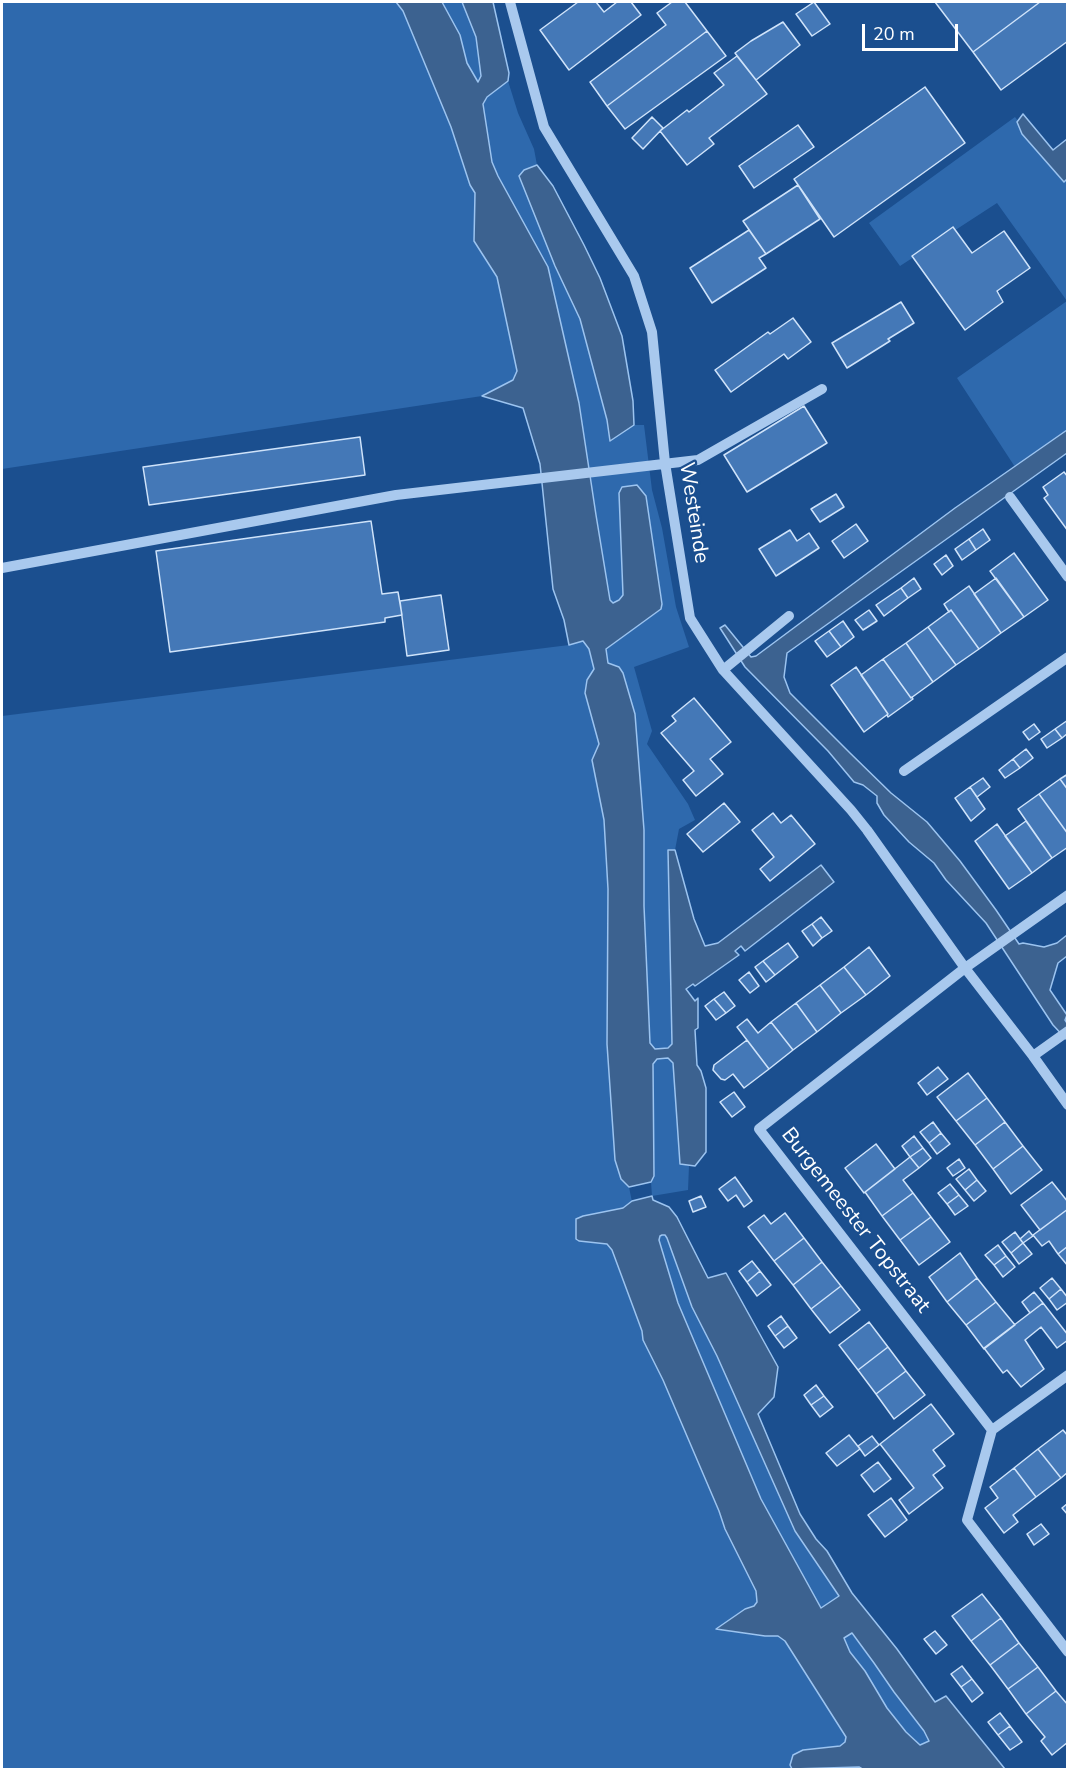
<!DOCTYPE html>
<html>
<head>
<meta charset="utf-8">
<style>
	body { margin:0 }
	#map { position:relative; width:1069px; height:1771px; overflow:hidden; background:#1b4f8f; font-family:"Nunito Sans",sans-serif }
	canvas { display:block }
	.frame { position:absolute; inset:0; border:3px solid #fff; pointer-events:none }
	.scale { position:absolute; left:862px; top:24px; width:96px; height:27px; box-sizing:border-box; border:3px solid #fff; border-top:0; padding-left:8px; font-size:18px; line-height:21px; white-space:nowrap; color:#fff; -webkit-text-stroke:4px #1b4f8f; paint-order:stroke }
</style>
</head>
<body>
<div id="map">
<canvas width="1069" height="1771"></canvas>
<div class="frame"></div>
<div class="scale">20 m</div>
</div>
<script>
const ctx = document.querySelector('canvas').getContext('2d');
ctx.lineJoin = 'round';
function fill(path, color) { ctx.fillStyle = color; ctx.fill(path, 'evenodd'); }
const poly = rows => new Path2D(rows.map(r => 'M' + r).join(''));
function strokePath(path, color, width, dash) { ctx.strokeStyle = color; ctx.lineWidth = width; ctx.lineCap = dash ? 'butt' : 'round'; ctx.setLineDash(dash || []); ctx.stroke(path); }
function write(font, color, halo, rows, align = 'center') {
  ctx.font = font + ' "Nunito Sans",sans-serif'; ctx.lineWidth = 4.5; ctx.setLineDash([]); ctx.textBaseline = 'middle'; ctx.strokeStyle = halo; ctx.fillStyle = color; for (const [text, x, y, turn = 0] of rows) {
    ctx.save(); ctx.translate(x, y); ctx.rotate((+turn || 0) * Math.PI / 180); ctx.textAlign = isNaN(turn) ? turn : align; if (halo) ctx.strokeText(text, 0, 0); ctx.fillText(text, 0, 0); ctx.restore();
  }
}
fill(poly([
	[2,2,396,2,403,11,451,127,470,185,475,193,474,241,497,277,517,371,513,380,482,396,2,469],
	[442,2,462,2,476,37,481,76,477,82,467,63,460,35],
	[508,81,518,113,534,149,537,165,524,170,555,266,580,319,607,420,610,440,634,425,644,425,652,490,662,528,676,607,689,647,634,667,652,731,647,744,688,804,695,820,679,829,675,850,668,850,672,1044,668,1048,655,1049,650,1043,644,906,644,830,635,714,623,673,619,667,608,663,606,649,661,609,662,603,646,496,619,493,623,595,619,600,613,603,610,601,596,515,579,403,548,267,498,176,492,162,483,104,487,97],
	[1015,117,1018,121,1022,134,1064,182,1067,179,1067,430,1015,467,957,378,1067,301,997,203,900,266,869,223],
	[583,641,589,649,594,669,587,680,585,693,599,745,592,760,604,820,608,889,607,1044,627,1183,629,1187,632,1202,623,1208,583,1216,576,1219,576,1239,579,1241,607,1244,612,1250,642,1331,643,1340,663,1380,719,1511,725,1529,756,1591,757,1602,754,1606,745,1609,717,1629,765,1636,778,1636,785,1641,846,1737,845,1742,840,1746,803,1750,793,1755,790,1765,792,1770,2,1769,2,716,569,645],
	[668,1058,673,1062,680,1163,689,1166,688,1190,652,1196,651,1182,654,1176,653,1064,657,1059],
	[662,1235,665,1235,667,1238,692,1307,717,1356,795,1531,840,1597,821,1608,761,1499,678,1303,659,1240,659,1236],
	[851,1633,874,1663,894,1692,924,1731,929,1741,920,1745,906,1732,887,1708,865,1671,850,1652,844,1638]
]), '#2e69ad');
const water = poly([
	[396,2,442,2,460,35,467,63,478,82,481,76,476,37,462,2,493,2,509,73,508,81,487,97,483,104,492,162,498,176,548,267,579,403,596,515,610,600,613,603,619,600,623,595,619,493,622,487,637,485,646,496,662,604,661,609,606,649,608,663,619,667,623,673,635,714,644,830,644,906,650,1043,655,1049,668,1048,672,1044,668,850,675,850,694,919,705,946,718,943,821,865,834,882,745,951,741,946,735,951,739,955,695,986,693,984,686,989,695,1001,698,998,698,1028,695,1030,697,1065,701,1071,706,1088,706,1152,695,1166,680,1164,673,1063,668,1058,657,1059,653,1064,654,1176,651,1182,629,1187,621,1179,615,1160,607,1044,608,889,604,820,592,760,599,744,585,693,587,680,594,669,589,649,583,641,569,645,564,620,553,589,540,464,523,408,482,396,513,380,517,371,497,277,474,241,475,193,470,185,451,127,403,11,396,2],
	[1023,114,1053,150,1067,139,1067,179,1064,182,1022,134,1017,122,1023,114],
	[537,165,553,186,584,245,600,278,622,336,633,401,634,425,610,441,607,420,580,319,555,266,519,176,524,170,537,165],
	[1067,430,1067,453,787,653,784,677,790,693,850,753,891,793,927,822,960,861,996,910,1019,944,1023,943,1044,947,1057,943,1067,935,1067,956,1058,963,1050,990,1067,1015,1065,1020,1067,1023,1067,1040,1053,1025,986,923,946,880,934,863,909,842,884,815,877,803,877,796,863,785,854,782,828,751,745,667,720,628,725,625,751,657,756,656,955,508,1067,430],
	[652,1196,653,1200,669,1207,677,1217,708,1278,726,1273,778,1367,774,1397,758,1414,800,1514,816,1539,827,1551,852,1593,897,1649,935,1702,946,1696,1005,1769,864,1770,859,1767,792,1769,790,1765,793,1755,803,1750,840,1746,845,1742,846,1737,785,1641,778,1636,765,1636,716,1629,745,1609,754,1606,757,1602,756,1591,725,1529,719,1511,663,1380,643,1340,642,1331,612,1250,607,1244,579,1241,576,1239,576,1219,583,1216,623,1208,632,1201,652,1196],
	[662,1235,665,1235,667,1238,692,1307,717,1356,795,1531,839,1596,821,1608,761,1499,678,1303,659,1240,660,1236,662,1235],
	[852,1633,874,1663,894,1692,924,1731,929,1741,920,1745,906,1732,887,1708,865,1671,850,1652,844,1638,852,1633]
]);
fill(water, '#3c6290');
strokePath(water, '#9cc4f0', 1.5);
const building = poly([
	[578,2,596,2,604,12,617,2,631,2,641,15,569,70,540,30,578,2],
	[672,2,685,2,707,31,607,106,590,82,666,25,657,13,672,2],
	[814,2,830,24,812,36,796,14,814,2],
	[935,2,1040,2,973,52,935,2],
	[1040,2,1068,2,1068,41,1001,90,973,52,1040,2],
	[783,22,800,45,756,80,735,53,751,41,783,22],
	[707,31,726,56,625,129,607,106,707,31],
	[737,56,767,94,709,138,714,144,687,165,660,131,687,110,689,112,724,85,714,73,737,56],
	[925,87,965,143,834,237,794,179,925,87],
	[652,117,663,128,643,149,632,138,652,117],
	[798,125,814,147,754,188,739,166,798,125],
	[798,185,820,219,766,254,743,221,798,185],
	[953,227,972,253,1004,231,1030,268,997,291,1003,302,965,330,912,256,953,227],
	[749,230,766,254,759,258,766,268,712,303,690,268,749,230],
	[901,302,914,323,888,339,890,341,847,368,832,343,901,302],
	[793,318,811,342,788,359,784,354,731,392,715,370,768,332,770,334,793,318],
	[804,406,827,443,747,492,724,455,804,406],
	[360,437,365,475,149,505,143,467,360,437],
	[1064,472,1068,477,1068,531,1044,498,1048,495,1043,487,1064,472],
	[836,494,844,507,820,522,811,509,836,494],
	[371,521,382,594,398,592,402,615,385,618,385,622,170,652,156,551,371,521],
	[856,524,868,541,844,558,832,541,856,524],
	[983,529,990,540,976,550,969,539,983,529],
	[790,530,797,541,809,533,819,548,776,576,759,549,790,530],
	[969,539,976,550,962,560,955,549,969,539],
	[1014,553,1048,600,1024,617,990,571,1014,553],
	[946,555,953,566,942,575,934,564,946,555],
	[914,578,921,589,908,598,901,588,914,578],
	[996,578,1024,617,1001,633,974,594,996,578],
	[969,586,1001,633,979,649,951,610,949,612,944,604,969,586],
	[901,588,908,598,884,616,876,605,901,588],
	[441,595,449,650,407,656,400,601,441,595],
	[869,610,877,621,863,630,855,620,869,610],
	[951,610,979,649,956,665,928,627,951,610],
	[843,621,854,637,841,647,829,631,843,621],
	[928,627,956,665,933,682,906,643,928,627],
	[829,631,841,647,827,657,815,641,829,631],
	[906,643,933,682,911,698,883,659,906,643],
	[883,659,911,698,912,697,913,699,888,717,887,715,888,714,861,675,883,659],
	[856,667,888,714,864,732,831,685,856,667],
	[694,698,731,742,710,759,723,774,696,796,683,780,694,771,661,733,676,721,672,716,694,698],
	[1068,720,1068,733,1062,738,1055,729,1068,720],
	[1034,724,1040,732,1029,740,1023,732,1034,724],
	[1055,729,1062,738,1047,748,1041,739,1055,729],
	[1026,749,1033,758,1020,768,1013,759,1026,749],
	[1013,759,1020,768,1005,778,999,770,1013,759],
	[1068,774,1068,790,1060,779,1068,774],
	[983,778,990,787,977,797,970,787,983,778],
	[1060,779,1068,790,1068,834,1039,794,1060,779],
	[970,787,985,809,971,821,955,798,970,787],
	[1039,794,1068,834,1068,847,1052,858,1018,809,1039,794],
	[724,803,740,822,703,852,687,834,724,803],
	[773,813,781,823,791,815,815,844,770,881,760,869,774,857,752,830,773,813],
	[1026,821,1052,858,1032,873,1005,836,1026,821],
	[997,824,1032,873,1009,889,975,841,997,824],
	[821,917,832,931,822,938,812,924,821,917],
	[812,924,822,938,813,946,802,931,812,924],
	[788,943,798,957,775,975,763,961,788,943],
	[869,947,890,976,866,995,844,967,869,947],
	[763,961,775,975,766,982,755,967,763,961],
	[844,967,866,995,841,1013,820,985,844,967],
	[749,972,759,986,750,993,739,980,749,972],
	[820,985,841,1013,817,1032,796,1003,820,985],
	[724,992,735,1006,726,1013,714,999,724,992],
	[714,999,726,1013,716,1020,705,1006,714,999],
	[796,1003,817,1032,793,1050,771,1022,796,1003],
	[747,1019,758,1033,771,1022,793,1050,769,1069,737,1027,747,1019],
	[747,1040,769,1069,744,1088,733,1074,725,1080,721,1079,713,1070,714,1065,747,1040],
	[938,1067,948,1079,927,1095,918,1083,938,1067],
	[968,1073,987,1098,956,1121,937,1097,968,1073],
	[734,1092,745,1107,732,1117,720,1102,734,1092],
	[987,1098,1005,1122,975,1145,956,1121,987,1098],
	[933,1122,941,1133,929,1143,920,1132,933,1122],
	[1005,1122,1023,1146,993,1169,975,1145,1005,1122],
	[941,1133,950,1144,937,1154,929,1143,941,1133],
	[914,1136,923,1148,910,1157,902,1146,914,1136],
	[876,1144,895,1169,864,1193,845,1168,876,1144],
	[1023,1146,1042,1170,1011,1194,993,1169,1023,1146],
	[923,1148,931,1158,919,1168,910,1157,923,1148],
	[910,1157,919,1168,903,1180,913,1193,882,1216,865,1192,910,1157],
	[959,1159,965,1168,953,1176,947,1168,959,1159],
	[969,1169,977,1180,965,1190,956,1179,969,1169],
	[735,1177,752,1201,744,1207,736,1195,728,1201,719,1189,735,1177],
	[977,1180,986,1191,974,1201,965,1190,977,1180],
	[1052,1182,1068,1202,1068,1209,1040,1230,1021,1205,1052,1182],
	[950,1184,959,1195,947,1204,938,1193,950,1184],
	[913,1193,931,1217,900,1240,882,1216,913,1193],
	[959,1195,968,1206,955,1215,947,1204,959,1195],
	[701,1196,706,1207,693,1212,689,1201,701,1196],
	[1068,1209,1068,1246,1058,1254,1049,1241,1042,1246,1033,1235,1068,1209],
	[785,1213,804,1238,774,1261,748,1227,764,1215,771,1224,785,1213],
	[931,1217,950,1242,919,1265,900,1240,931,1217],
	[1029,1231,1033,1236,1023,1243,1020,1239,1029,1231],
	[1015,1232,1023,1243,1011,1253,1002,1242,1015,1232],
	[804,1238,822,1262,793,1285,774,1261,804,1238],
	[1023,1243,1032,1254,1019,1264,1011,1253,1023,1243],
	[998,1245,1006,1256,994,1265,985,1255,998,1245],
	[1068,1246,1068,1266,1058,1254,1068,1246],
	[960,1253,977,1278,947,1302,929,1277,960,1253],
	[1006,1256,1015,1267,1003,1277,994,1265,1006,1256],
	[752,1261,760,1271,747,1282,739,1271,752,1261],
	[822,1262,841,1286,811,1309,793,1285,822,1262],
	[760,1271,771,1285,757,1296,747,1282,760,1271],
	[977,1278,996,1302,966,1325,947,1302,977,1278],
	[1052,1278,1061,1289,1049,1299,1040,1288,1052,1278],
	[841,1286,860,1310,830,1333,811,1309,841,1286],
	[1061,1289,1068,1298,1068,1302,1057,1310,1049,1299,1061,1289],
	[1034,1292,1043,1303,1030,1313,1022,1302,1034,1292],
	[996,1302,1015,1325,984,1349,966,1325,996,1302],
	[1043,1303,1068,1335,1068,1340,1057,1348,1041,1327,1025,1340,1044,1369,1021,1387,1007,1370,1003,1373,984,1348,1043,1303],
	[781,1316,788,1326,775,1336,768,1326,781,1316],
	[869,1322,888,1347,858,1370,839,1345,869,1322],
	[788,1326,797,1338,784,1348,775,1336,788,1326],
	[888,1347,906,1371,876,1394,858,1370,888,1347],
	[906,1371,925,1395,894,1419,876,1394,906,1371],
	[816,1385,824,1396,811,1405,804,1395,816,1385],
	[824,1396,833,1407,820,1417,811,1405,824,1396],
	[931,1404,954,1434,933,1450,945,1466,933,1475,943,1488,909,1514,899,1500,914,1488,880,1444,931,1404],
	[1063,1430,1068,1436,1068,1472,1061,1478,1038,1449,1063,1430],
	[849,1435,860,1449,837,1466,826,1453,849,1435],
	[872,1436,879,1445,865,1456,858,1446,872,1436],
	[1038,1449,1061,1478,1036,1497,1014,1468,1038,1449],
	[878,1462,891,1479,874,1492,861,1475,878,1462],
	[1014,1468,1036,1497,1013,1515,1018,1522,1004,1533,985,1508,998,1498,990,1487,1014,1468],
	[891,1498,907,1520,885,1537,868,1515,891,1498],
	[1068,1503,1068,1515,1062,1508,1068,1503],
	[1041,1524,1049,1534,1034,1545,1027,1534,1041,1524],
	[982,1594,1001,1618,971,1641,952,1616,982,1594],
	[1001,1618,1019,1643,990,1665,971,1641,1001,1618],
	[935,1631,947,1645,936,1654,924,1639,935,1631],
	[1019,1643,1038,1667,1008,1689,990,1665,1019,1643],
	[962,1666,972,1679,961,1687,951,1674,962,1666],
	[1038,1667,1056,1691,1026,1714,1008,1689,1038,1667],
	[972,1679,983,1693,972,1702,961,1687,972,1679],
	[1056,1691,1068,1705,1068,1742,1052,1755,1041,1741,1045,1737,1026,1714,1056,1691],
	[1000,1713,1010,1726,998,1735,988,1722,1000,1713],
	[1010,1726,1022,1742,1010,1750,998,1735,1010,1726]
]);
fill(building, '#4478b7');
strokePath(building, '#cfe3fa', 1.5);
strokePath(poly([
	[510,2,544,127,634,276,652,332,665,463,690,618,723,670,851,810,867,830,965,968,1033,1056,1068,1105],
	[1010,497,1068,577],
	[2,568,396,495,698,460,822,389],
	[723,670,789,616],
	[904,771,1068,657],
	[1033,1056,1068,1031],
	[1068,1375,992,1430,967,1520,1068,1652],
	[992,1430,759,1129,965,968,1068,895]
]), '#a9c9ee', 10);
write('21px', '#fff', '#1b4f8f', [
	["Westeinde",693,513,81],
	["Burgemeester Topstraat",855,1221,52]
]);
</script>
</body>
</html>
